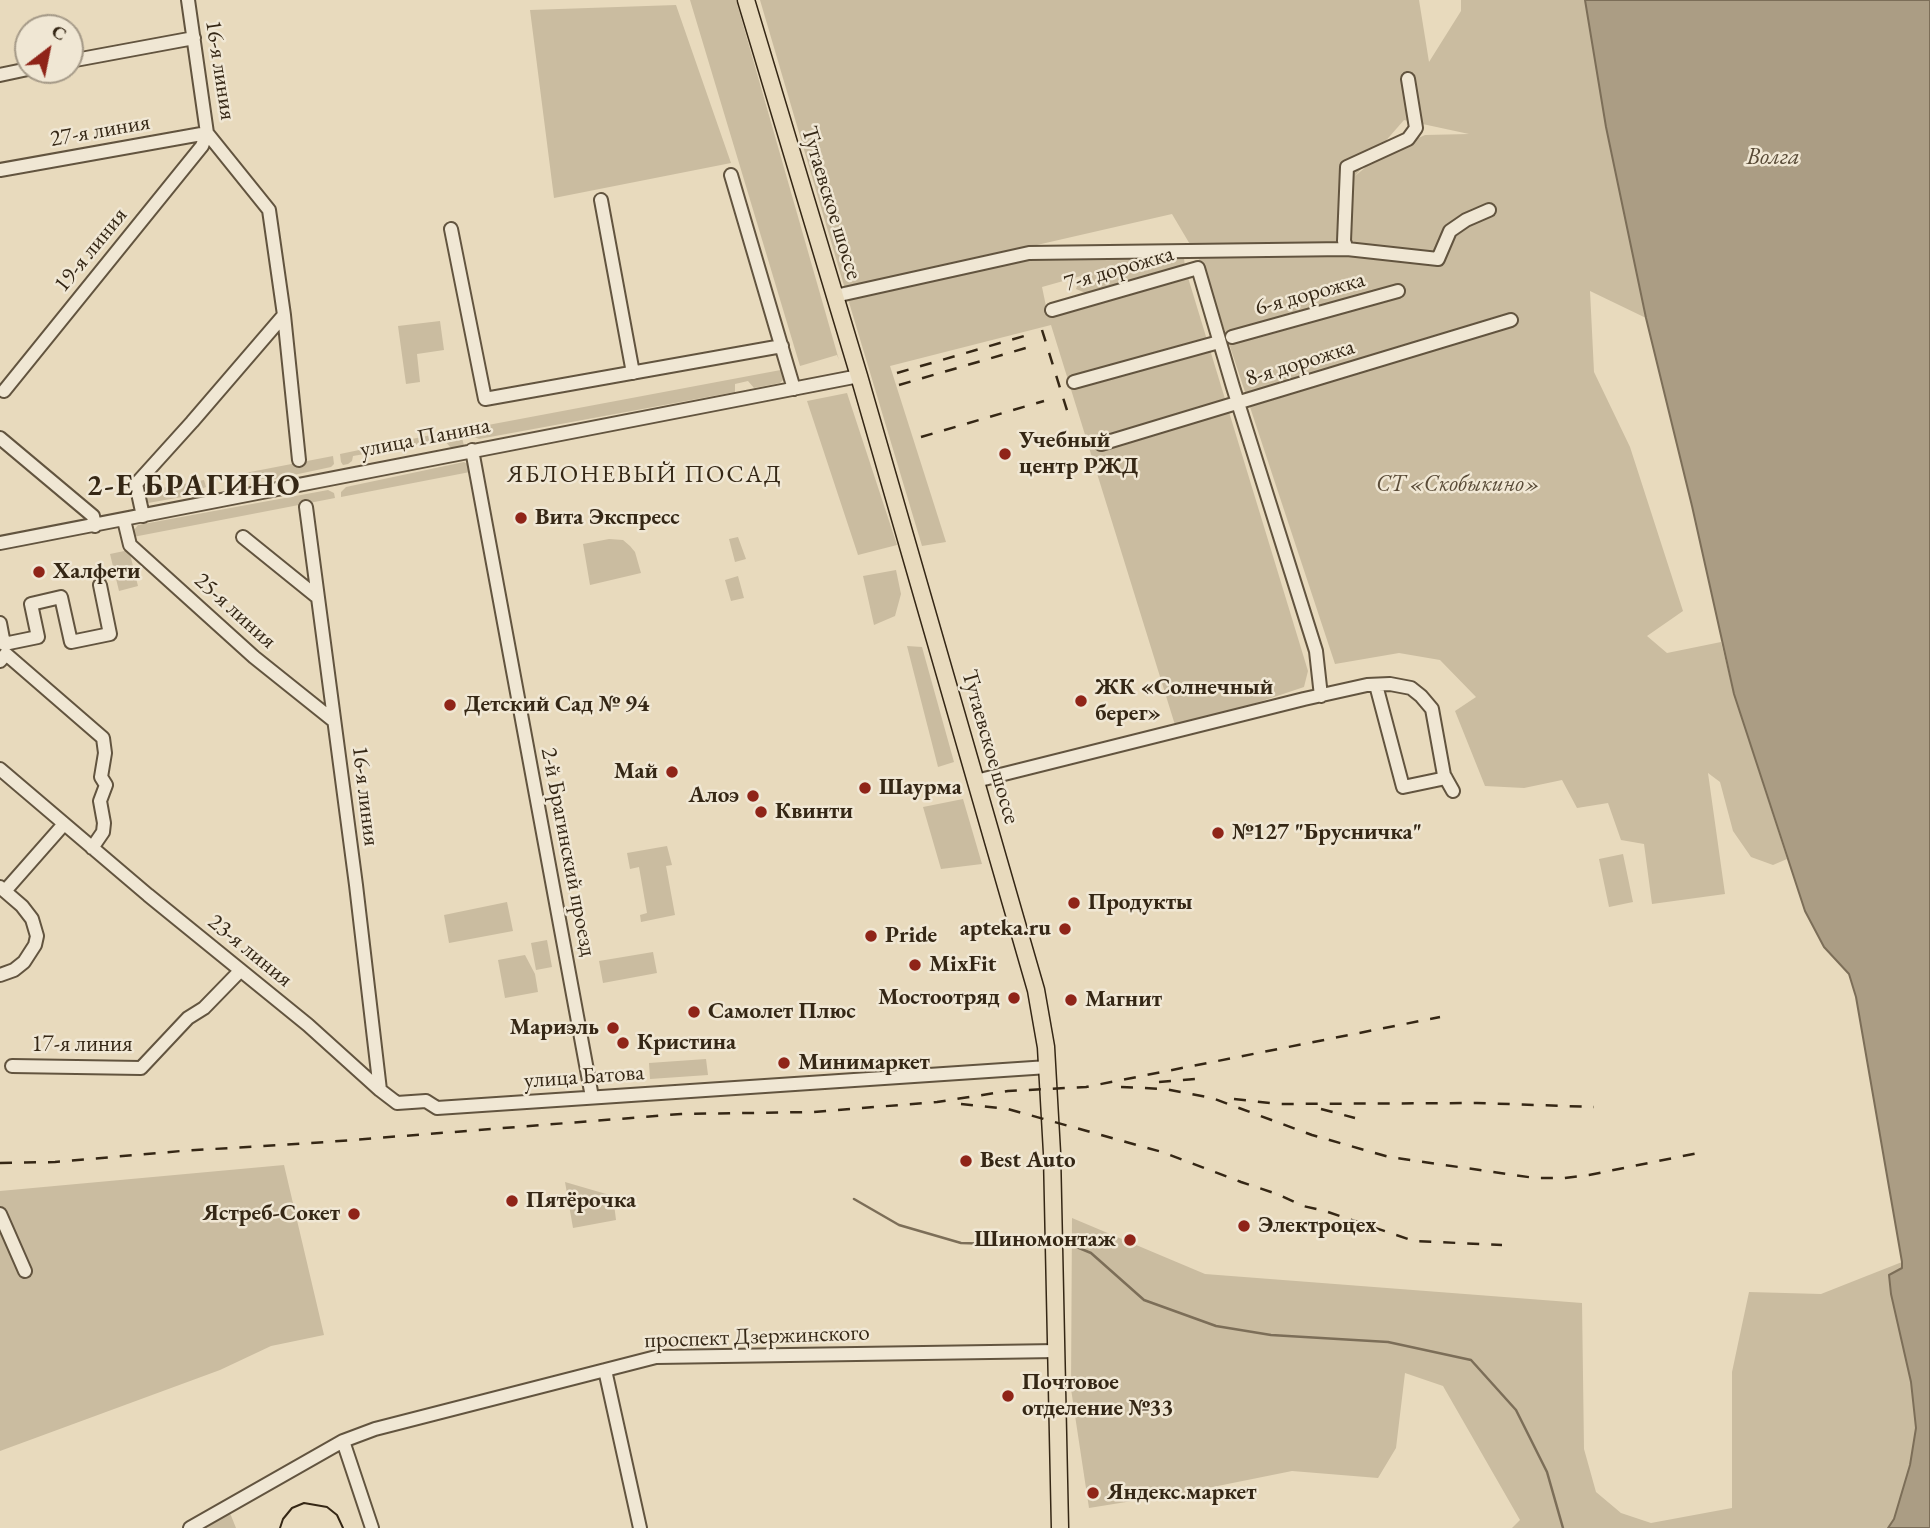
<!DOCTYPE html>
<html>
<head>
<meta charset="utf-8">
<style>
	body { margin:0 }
	#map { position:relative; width:1930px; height:1528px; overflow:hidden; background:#e8dabd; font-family:"EB Garamond",serif }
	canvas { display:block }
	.north { position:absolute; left:14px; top:14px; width:70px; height:70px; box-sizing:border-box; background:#f0e7d4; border:2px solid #a59a88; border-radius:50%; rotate:32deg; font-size:19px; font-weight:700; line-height:28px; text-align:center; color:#352715 }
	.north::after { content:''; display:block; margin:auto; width:24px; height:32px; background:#8f2418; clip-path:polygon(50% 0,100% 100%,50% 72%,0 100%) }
</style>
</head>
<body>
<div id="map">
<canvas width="1930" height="1528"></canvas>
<div class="north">С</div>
</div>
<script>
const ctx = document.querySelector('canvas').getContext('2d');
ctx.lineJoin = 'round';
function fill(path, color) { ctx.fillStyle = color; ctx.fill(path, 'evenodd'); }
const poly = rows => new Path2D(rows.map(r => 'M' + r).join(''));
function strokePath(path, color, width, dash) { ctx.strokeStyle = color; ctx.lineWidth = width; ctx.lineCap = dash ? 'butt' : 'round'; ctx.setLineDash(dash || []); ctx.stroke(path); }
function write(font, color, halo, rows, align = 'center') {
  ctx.font = font + ' "EB Garamond",serif'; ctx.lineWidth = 5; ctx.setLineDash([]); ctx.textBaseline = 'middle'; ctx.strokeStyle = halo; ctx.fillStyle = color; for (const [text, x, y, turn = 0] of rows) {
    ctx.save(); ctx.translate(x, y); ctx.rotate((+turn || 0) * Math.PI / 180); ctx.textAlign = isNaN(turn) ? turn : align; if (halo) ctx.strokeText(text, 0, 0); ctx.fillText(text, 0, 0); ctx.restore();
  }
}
fill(poly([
	[690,0,736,0,839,360,837,355,800,366],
	[760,0,1419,0,1429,62,1461,11,1461,0,1585,0,1606,127,1646,318,1590,291,1594,372,1630,447,1683,611,1647,636,1667,653,1721,642,1734,694,1787,859,1773,865,1751,857,1733,831,1720,782,1708,773,1725,894,1652,904,1644,844,1621,840,1608,803,1577,808,1562,780,1524,788,1485,786,1455,711,1476,697,1440,660,1399,653,1335,664,1204,268,1172,214,845,289],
	[1404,120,1469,134,1425,135,1379,156,1355,176],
	[676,5,731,163,554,198,530,10],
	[1151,244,1183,250,1185,267,1088,294,1076,289,1081,276,1042,287,1047,311,1186,271,1308,671,1304,687,1235,710,1175,725,1051,325,890,366,946,542,922,546,848,299,1011,262],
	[440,321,444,350,417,354,420,382,406,384,398,326],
	[786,369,785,378,780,383,754,388,748,381,735,384,735,392,479,439,474,437,472,428],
	[847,393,897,545,858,555,807,401],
	[460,429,464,446,452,449,444,440,353,456,352,461,348,464,343,465,341,462,340,454],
	[333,456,334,464,331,467,275,479,245,479,245,473],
	[464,462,469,465,470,472,341,497,341,492,346,487],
	[204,480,206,487,182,497,148,503,144,500,142,492],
	[328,490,334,493,335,498,133,537,134,530,138,525],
	[738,537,746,559,735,562,729,539],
	[609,539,623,540,630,546,635,552,641,573,590,585,583,544],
	[129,550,138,586,119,591,110,554],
	[896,570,901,594,895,616,874,625,863,576],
	[738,576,744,598,731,601,725,580],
	[907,646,922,647,954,762,938,767],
	[963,799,982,864,941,869,923,807],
	[667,846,672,865,666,866,675,915,641,922,640,915,647,913,639,867,630,869,627,853],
	[1623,854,1633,902,1609,907,1599,859],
	[507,902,513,931,449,943,444,915],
	[547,940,552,967,536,970,531,943],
	[653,952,657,973,603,983,599,961],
	[525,955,535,974,538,992,505,998,498,960],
	[706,1059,708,1075,650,1079,649,1063],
	[284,1165,324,1335,271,1346,220,1370,0,1451,0,1191],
	[565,1182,613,1196,616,1220,573,1228],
	[1072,1218,1205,1274,1582,1303,1584,1449,1596,1492,1621,1513,1651,1523,1732,1508,1732,1372,1749,1292,1821,1294,1902,1262,1902,1268,1889,1275,1891,1294,1911,1382,1916,1428,1910,1465,1894,1519,1888,1528,1512,1528,1520,1520,1443,1386,1405,1373,1396,1448,1378,1478,1292,1471,1188,1492,1089,1508,1071,1389],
	[230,1513,236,1528,203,1528]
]), '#cabca0');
const water = poly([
	[1585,0,1930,0,1930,1528,1888,1528,1894,1519,1910,1465,1916,1428,1911,1382,1891,1294,1889,1275,1902,1268,1902,1262,1856,997,1849,974,1824,947,1805,911,1734,694,1692,506,1646,318,1606,127,1585,0]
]);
fill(water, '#ab9d84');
strokePath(water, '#7c6e58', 2);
strokePath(poly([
	[854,1199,899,1225,961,1243,1027,1245],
	[1067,1243,1091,1253,1144,1300,1216,1326,1271,1335,1388,1342,1471,1360,1516,1410,1547,1472,1563,1528]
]), '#7c6e58', 2.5);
const minor = poly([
	[188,0,207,133,269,210,284,315,299,460],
	[70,61,194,38],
	[0,75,28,69],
	[0,170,207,133],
	[731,175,794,389],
	[601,200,633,373],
	[451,229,485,399,782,346],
	[1347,249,1344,241,1347,167,1408,139,1416,128,1408,79],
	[835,296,1029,253,1347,249,1438,259,1450,231,1466,220,1489,210],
	[1052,310,1198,268,1233,387,1316,651,1321,696],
	[1232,337,1398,291],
	[1074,382,1219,342],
	[4,391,202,146,207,133],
	[0,438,93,516,95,526],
	[1101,444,1511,320],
	[472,450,592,1097],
	[306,507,356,885,380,1090],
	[143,516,136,484,192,422,284,315],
	[124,520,130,545,254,657,334,721],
	[243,537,316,596],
	[0,543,859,376],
	[0,623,4,644,38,637,31,604,61,597,71,642,110,634,100,585],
	[0,661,6,654,103,738,105,753,101,777,106,785,100,801,104,823,103,832,92,848],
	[1376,685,1403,787,1446,778],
	[0,769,148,895,308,1025,380,1090,397,1103,426,1101,437,1108,1048,1067],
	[976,781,1304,699,1367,685,1390,684,1411,688,1421,696,1432,709,1444,775,1453,791],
	[0,887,22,906,32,919,37,936,35,945,24,962,14,970,0,975],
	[5,891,64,824],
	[12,1066,141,1068,188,1018,204,1008,240,971],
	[0,1214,25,1271],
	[605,1370,640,1528],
	[343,1441,372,1528],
	[190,1528,343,1441,375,1429,656,1357,1057,1351]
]);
const major = poly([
	[746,0,859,376,1036,990,1046,1047,1052,1153,1060,1528]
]);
strokePath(minor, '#62543f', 16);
strokePath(major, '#352715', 19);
strokePath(minor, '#f0e7d4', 12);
strokePath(major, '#e8dabd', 16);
strokePath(poly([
	[280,1528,283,1519,292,1508,304,1503,327,1507,337,1515,343,1528]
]), '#352715', 2);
strokePath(poly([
	[1042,330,1070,420],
	[897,373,1031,334],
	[899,385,1036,345],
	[921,437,1044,401],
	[1159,1082,1195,1079],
	[1121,1087,1165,1089,1212,1098,1312,1135,1389,1157,1535,1178,1564,1178,1589,1175,1698,1153],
	[1234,1099,1279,1104,1477,1103,1594,1107],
	[961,1104,1008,1109,1162,1152,1241,1182,1277,1194,1303,1206,1325,1211,1414,1241,1502,1245],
	[1321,1109,1355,1118],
	[0,1163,55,1162,181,1151,327,1142,681,1114,813,1112,937,1102,1008,1091,1086,1087,1440,1017]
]), '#352715', 2.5, [12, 12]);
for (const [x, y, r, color] of [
	[1005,454,7,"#8f2418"],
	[521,518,7,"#8f2418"],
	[39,572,7,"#8f2418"],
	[1081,701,7,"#8f2418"],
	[450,705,7,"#8f2418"],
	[672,772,7,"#8f2418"],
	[865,788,7,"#8f2418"],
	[753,796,7,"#8f2418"],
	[761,812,7,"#8f2418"],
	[1218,833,7,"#8f2418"],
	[1074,903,7,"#8f2418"],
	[1065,929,7,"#8f2418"],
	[871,936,7,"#8f2418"],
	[915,965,7,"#8f2418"],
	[1014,998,7,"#8f2418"],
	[1071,1000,7,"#8f2418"],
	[694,1012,7,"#8f2418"],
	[613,1028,7,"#8f2418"],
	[623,1043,7,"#8f2418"],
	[784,1063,7,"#8f2418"],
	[966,1161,7,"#8f2418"],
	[512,1201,7,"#8f2418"],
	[354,1214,7,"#8f2418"],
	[1244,1226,7,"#8f2418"],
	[1130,1240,7,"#8f2418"],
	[1008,1396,7,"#8f2418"],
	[1093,1493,7,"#8f2418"]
]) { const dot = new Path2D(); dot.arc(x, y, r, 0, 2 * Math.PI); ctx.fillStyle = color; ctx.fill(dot); strokePath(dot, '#f0e7d4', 2.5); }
write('23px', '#352715', '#f0e7d4', [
	["16-я линия",220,70,81],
	["27-я линия",100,131,-10],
	["Тутаевское шоссе",831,203,73],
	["19-я линия",91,250,-51],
	["7-я дорожка",1119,269,-16],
	["6-я дорожка",1310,294,-15],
	["8-я дорожка",1300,363,-17],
	["улица Панина",425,438,-11],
	["25-я линия",235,611,42],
	["Тутаевское шоссе",990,747,74],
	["16-я линия",365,796,83],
	["2-й Брагинский проезд",568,852,79],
	["23-я линия",250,951,39],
	["17-я линия",82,1045],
	["улица Батова",584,1077,-4],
	["проспект Дзержинского",757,1337,-2]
]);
write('bold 23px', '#352715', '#f0e7d4', [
	["Учебный",1019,441],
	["центр РЖД",1019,467],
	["Вита Экспресс",535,518],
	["Халфети",53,572],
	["ЖК «Солнечный",1095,688],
	["берег»",1095,714],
	["Детский Сад № 94",464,705],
	["Май",658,772,"right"],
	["Шаурма",879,788],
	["Алоэ",739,796,"right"],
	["Квинти",775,812],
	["№127 \"Брусничка\"",1232,833],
	["Продукты",1088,903],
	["apteka.ru",1051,929,"right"],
	["Pride",885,936],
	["MixFit",929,965],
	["Мостоотряд",1000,998,"right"],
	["Магнит",1085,1000],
	["Самолет Плюс",708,1012],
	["Мариэль",599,1028,"right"],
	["Кристина",637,1043],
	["Минимаркет",798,1063],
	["Best Auto",980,1161],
	["Пятёрочка",526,1201],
	["Ястреб-Сокет",340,1214,"right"],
	["Электроцех",1258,1226],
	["Шиномонтаж",1116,1240,"right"],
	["Почтовое",1022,1383],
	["отделение №33",1022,1409],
	["Яндекс.маркет",1107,1493]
], 'left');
write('italic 23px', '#5a4c38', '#f0e7d4', [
	["СТ «Скобыкино»",1458,485]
]);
write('italic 24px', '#584a36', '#f0e7d4', [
	["Волга",1773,157]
]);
ctx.letterSpacing = '2px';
write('24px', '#352715', '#f0e7d4', [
	["ЯБЛОНЕВЫЙ ПОСАД",645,475]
]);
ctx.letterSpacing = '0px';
ctx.letterSpacing = '2px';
write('bold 30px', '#352715', '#f0e7d4', [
	["2-Е БРАГИНО",194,487]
]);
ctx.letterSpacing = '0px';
</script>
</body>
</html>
